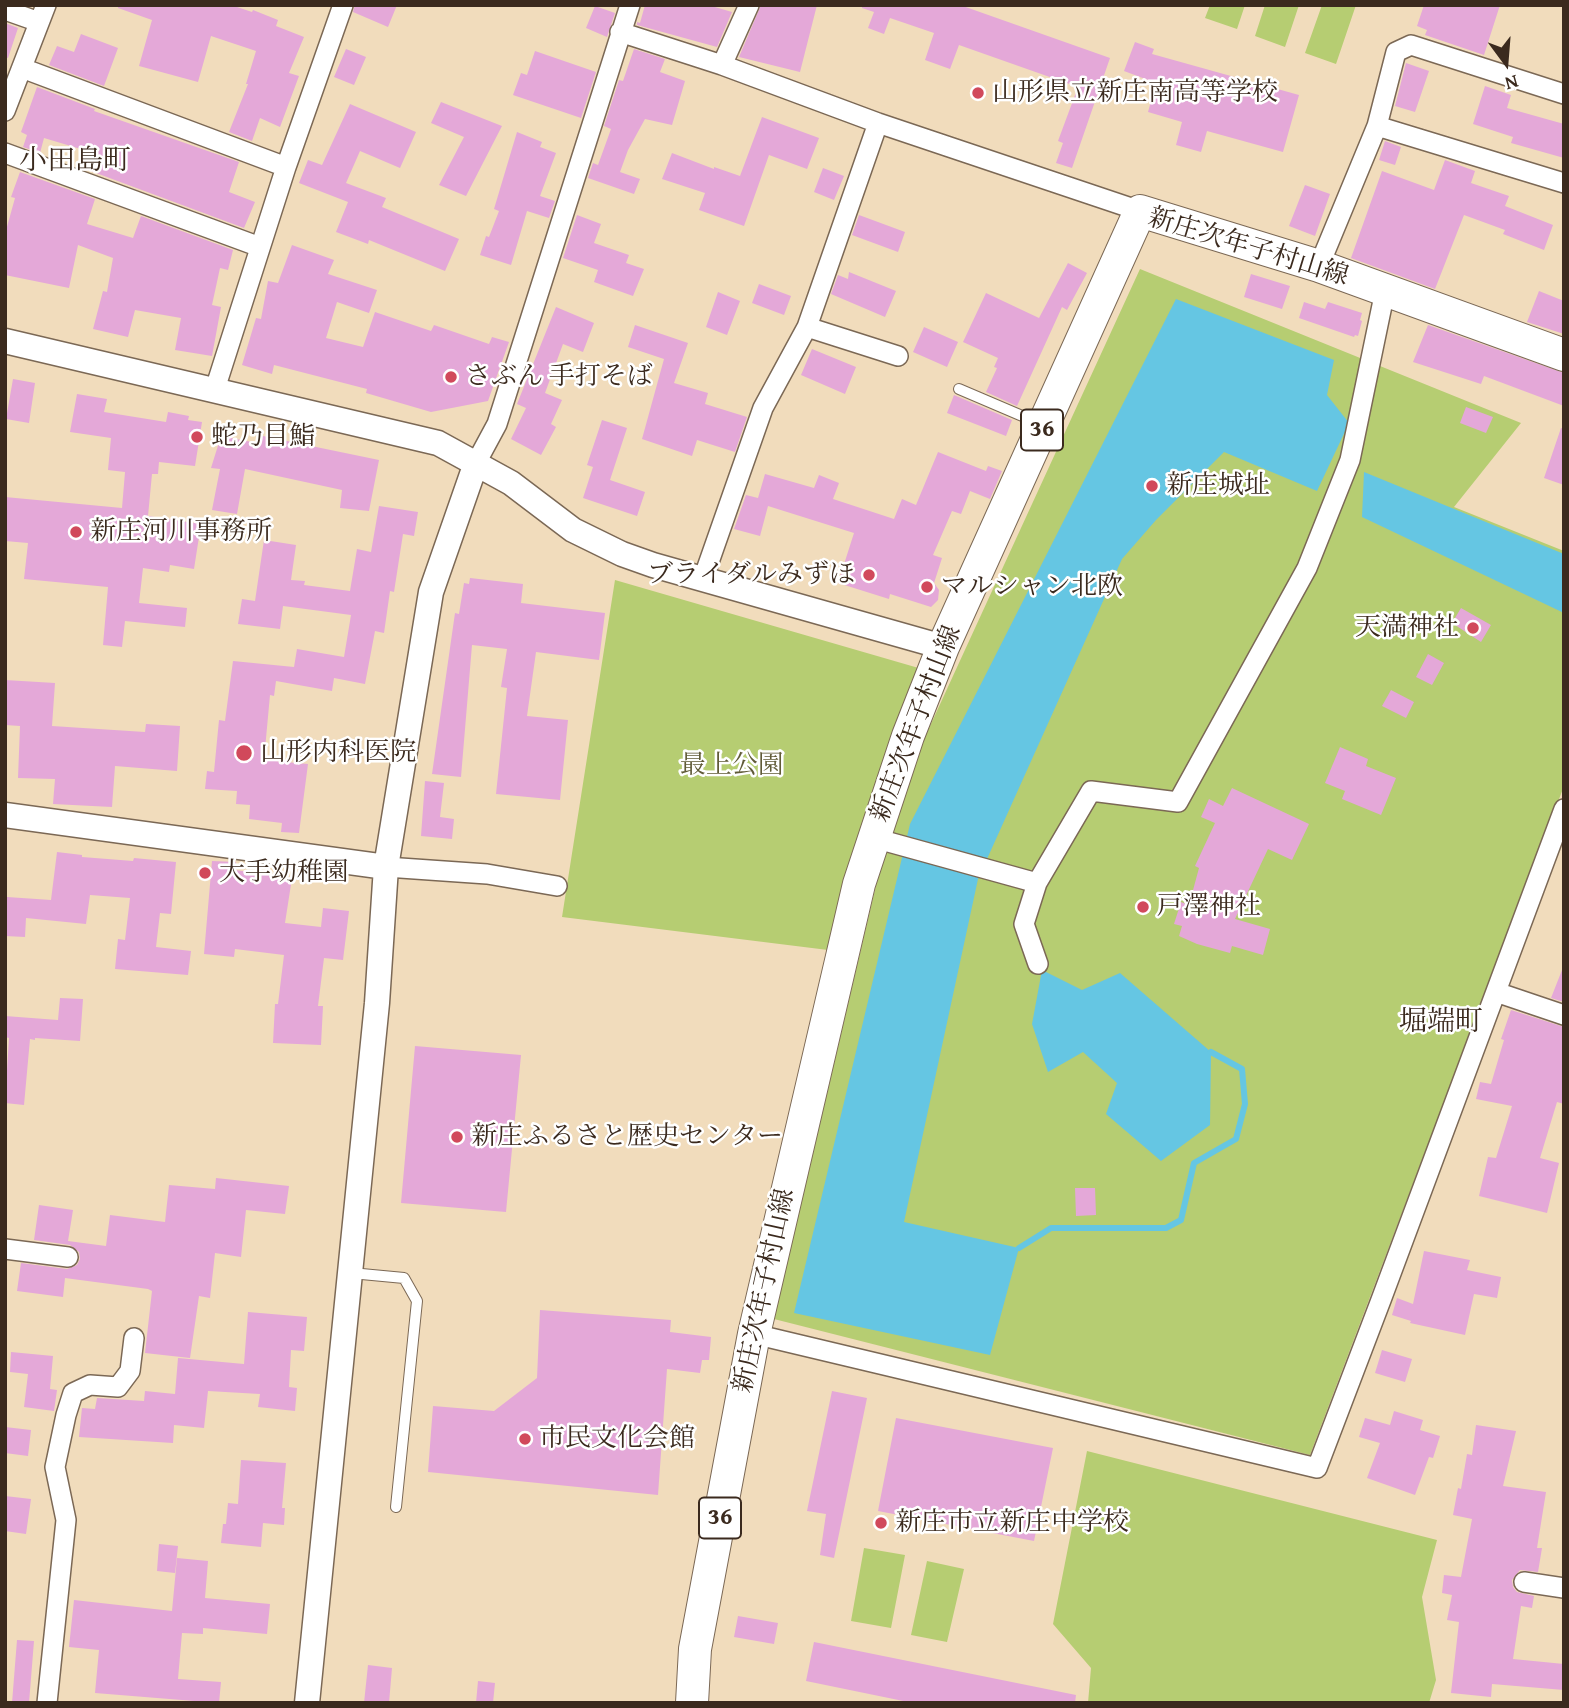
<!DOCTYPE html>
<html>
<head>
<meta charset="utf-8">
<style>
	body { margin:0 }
	#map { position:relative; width:1569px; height:1708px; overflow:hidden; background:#f1dcbc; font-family:"Gentium Book Plus",serif }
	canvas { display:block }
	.frame { position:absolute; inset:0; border:7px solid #3b2a1e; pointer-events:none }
	.north { position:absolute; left:1471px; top:28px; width:70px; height:70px; -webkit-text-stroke:5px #fff; paint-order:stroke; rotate:164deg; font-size:19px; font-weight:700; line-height:28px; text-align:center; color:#3b2a1e }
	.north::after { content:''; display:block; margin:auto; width:24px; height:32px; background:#3b2a1e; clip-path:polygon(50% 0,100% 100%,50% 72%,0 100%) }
</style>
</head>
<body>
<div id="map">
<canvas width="1569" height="1708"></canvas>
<div class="frame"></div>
<div class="north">N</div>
</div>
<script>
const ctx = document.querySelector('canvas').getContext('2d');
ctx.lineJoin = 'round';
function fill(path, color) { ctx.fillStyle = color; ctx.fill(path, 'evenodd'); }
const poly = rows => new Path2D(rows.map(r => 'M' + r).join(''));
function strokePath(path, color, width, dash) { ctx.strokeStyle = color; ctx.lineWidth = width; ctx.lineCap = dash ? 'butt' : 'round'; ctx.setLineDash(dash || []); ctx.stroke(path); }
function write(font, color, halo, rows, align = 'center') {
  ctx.font = font + ' "Gentium Book Plus","Noto Serif JP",serif'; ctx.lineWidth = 5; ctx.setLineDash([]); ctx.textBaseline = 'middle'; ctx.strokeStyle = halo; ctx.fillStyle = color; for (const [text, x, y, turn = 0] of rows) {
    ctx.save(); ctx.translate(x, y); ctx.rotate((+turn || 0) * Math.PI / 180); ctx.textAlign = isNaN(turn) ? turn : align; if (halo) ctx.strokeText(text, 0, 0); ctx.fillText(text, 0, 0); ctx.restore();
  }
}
fill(poly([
	[1210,5,1245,5,1237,29,1205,18],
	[1265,5,1299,5,1285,47,1255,36],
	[1322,5,1356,5,1336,64,1305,53],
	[1140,269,1521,423,1454,507,1564,551,1564,786,1310,1455,774,1319,896,800],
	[615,580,922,669,828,950,562,917],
	[1087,1451,1437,1540,1422,1597,1436,1680,1429,1703,1088,1703,1091,1668,1053,1624],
	[864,1548,905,1555,891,1628,851,1621],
	[927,1561,964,1569,947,1642,911,1635]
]), '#b6cd72');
fill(poly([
	[1176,299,1334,360,1327,395,1349,423,1317,491,1224,452,1156,520,1122,559,978,879,904,1222,1019,1248,990,1355,794,1313,910,824],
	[1364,472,1564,554,1564,613,1362,517],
	[1042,970,1082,990,1120,973,1211,1052,1210,1125,1161,1161,1106,1114,1117,1083,1083,1052,1048,1072,1032,1024]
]), '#65c6e3');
strokePath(poly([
	[1019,1248,1051,1228,1166,1228,1181,1220,1194,1163,1236,1139,1245,1104,1242,1069,1211,1052]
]), '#65c6e3', 6);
fill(poly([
	[118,5,231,5,252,12,253,10,278,20,276,26,304,37,289,73,299,76,280,127,260,118,252,141,229,132,248,84,246,84,256,51,211,36,198,82,139,66,152,20,118,8],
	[355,5,397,5,388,27,353,12],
	[645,5,708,5,732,12,717,47,637,25,637,22,640,23],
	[761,5,817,5,800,72,739,57],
	[862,5,960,5,1110,58,1072,168,1056,163,1063,143,1058,141,1078,87,959,45,950,69,925,60,934,33,890,18,884,34,868,28,874,12,862,8],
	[1424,5,1500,5,1484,55,1425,35,1427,30,1417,26],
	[595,6,615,13,607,37,586,28],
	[5,23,18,28,8,58,5,57],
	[81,34,118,48,104,86,49,65,57,46,74,52],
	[1135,42,1154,49,1152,54,1299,95,1283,152,1207,131,1201,152,1176,145,1182,122,1148,112,1156,83,1124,71],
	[346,49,366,57,354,85,334,77],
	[634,49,665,59,660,72,685,81,672,125,645,119,628,150,620,172,640,179,634,194,588,178,593,163,598,165,611,129,604,126,619,80,623,81],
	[535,51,596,72,581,118,513,95,521,73,527,75],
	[1406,63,1429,71,1415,112,1395,106],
	[1485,86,1511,95,1507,108,1564,124,1564,158,1511,143,1513,137,1473,124],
	[37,87,95,109,94,111,239,162,229,192,255,202,244,228,88,170,94,153,44,138,40,153,23,147,27,135,21,132],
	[441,102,502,126,466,196,439,185,464,137,431,123],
	[350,104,416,132,400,168,360,151,346,183,386,198,382,207,459,239,445,271,369,240,368,244,336,232,348,202,299,183,308,160,322,165],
	[762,117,819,138,807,169,769,155,744,226,699,210,705,193,662,179,672,153,714,169,714,167,740,176],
	[517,132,542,142,540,147,556,153,540,196,555,201,549,218,527,211,511,265,480,255,486,236,489,237,499,211,494,209],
	[1385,141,1401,147,1395,165,1379,160],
	[1445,160,1475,171,1471,183,1509,196,1505,206,1553,225,1544,250,1503,234,1505,230,1464,215,1435,289,1351,258,1382,171,1434,190],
	[823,168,844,176,834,200,814,192],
	[20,172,95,199,87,224,133,238,141,216,233,250,228,270,220,268,212,305,221,307,212,356,175,350,181,318,135,310,128,337,93,329,103,291,107,292,113,258,78,245,69,288,5,275,5,234,15,198,11,197],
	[1305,185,1330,194,1315,236,1289,226],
	[577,215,601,224,594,243,629,255,626,263,644,269,633,296,594,282,598,270,563,258],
	[859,215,905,232,898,252,852,235],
	[292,245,334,260,328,274,377,290,369,313,337,302,326,338,363,347,375,312,431,331,434,325,489,344,492,337,509,342,488,401,431,412,366,393,367,389,274,365,272,374,242,365,256,318,261,319,268,281,278,283],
	[1068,263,1087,273,1067,310,1062,307,1017,406,986,392,997,368,994,367,998,358,963,342,986,293,1039,318],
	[849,272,896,291,885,317,831,294,838,275,848,279],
	[1251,274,1290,286,1282,309,1244,297],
	[759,284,791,296,784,315,752,303],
	[1539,291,1564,301,1564,334,1527,322],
	[718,292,740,301,727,335,706,327],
	[1304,302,1325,309,1328,302,1362,313,1360,320,1362,321,1358,336,1355,335,1354,337,1299,318],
	[556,307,594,323,583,352,563,344,545,393,562,400,551,424,556,427,541,455,511,439,526,408,517,404],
	[635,325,688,343,674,383,708,393,705,404,747,417,735,452,697,440,692,456,642,439,664,359,628,347],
	[1428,325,1564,373,1564,406,1484,376,1481,384,1413,362],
	[924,327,958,342,947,367,913,352],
	[812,349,856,367,845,394,801,375],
	[13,379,35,383,29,423,6,419],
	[77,394,107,399,104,412,166,422,168,412,189,416,188,420,202,422,195,466,159,462,158,474,152,474,148,516,201,524,194,569,170,565,169,572,143,568,139,603,187,608,185,627,125,621,122,647,103,645,108,587,24,579,28,543,5,541,5,497,122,508,125,472,108,470,111,438,70,432],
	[954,395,1012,420,1006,436,947,413],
	[1466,407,1493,417,1486,433,1460,423],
	[602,420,627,428,610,480,645,492,637,516,583,498,593,467,587,465],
	[1561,428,1564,429,1564,485,1544,478],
	[258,435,379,460,369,511,340,508,342,490,245,469,237,514,212,510,220,469,211,468,221,436,257,443],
	[938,452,986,471,988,466,1002,471,990,499,970,491,961,514,952,511,933,555,942,558,934,583,939,590,938,600,931,607,890,594,889,599,838,583,854,533,768,506,760,536,734,529,746,495,758,498,765,474,814,488,819,475,839,483,833,499,894,519,902,499,916,505],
	[379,506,418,512,414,536,403,534,394,592,390,591,384,633,375,631,365,684,334,678,332,691,276,681,274,696,270,695,264,760,308,764,299,833,281,832,282,823,249,819,250,805,236,804,237,791,205,789,207,771,214,772,219,720,225,721,233,661,294,667,297,649,344,657,351,615,283,606,280,629,238,624,242,599,255,601,264,540,296,545,291,580,305,581,304,585,350,591,357,549,371,552],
	[470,578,523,584,521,603,605,613,599,660,536,652,527,716,568,720,560,800,496,794,507,688,501,687,507,649,472,645,461,777,432,774,455,613,459,614,464,583,469,584],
	[1461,608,1491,625,1481,642,1452,623],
	[1428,654,1444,663,1432,685,1416,677],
	[5,680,55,683,52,726,145,732,146,724,180,726,177,771,115,766,112,807,53,804,55,779,18,778,20,726,5,725],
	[1391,690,1414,702,1406,718,1382,706],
	[1340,747,1368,759,1366,766,1396,778,1381,815,1342,799,1345,791,1325,783],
	[425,781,444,783,440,817,454,819,452,839,421,836],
	[1232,788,1309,824,1292,860,1268,849,1235,919,1270,929,1263,955,1232,946,1230,953,1197,944,1179,936,1182,926,1174,924,1181,902,1189,905,1199,868,1195,866,1215,823,1201,817,1209,799,1223,806],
	[57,852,82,855,82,857,133,861,134,858,176,862,171,914,160,913,156,947,191,951,188,975,115,969,118,939,125,940,130,898,90,895,86,924,26,918,25,937,5,936,7,897,51,900],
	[212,861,236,862,235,870,292,878,285,923,321,927,323,908,349,911,343,960,324,958,318,1006,323,1006,321,1045,273,1043,275,1004,278,1004,284,955,235,949,234,957,204,954],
	[1562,970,1564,970,1564,1002,1551,998],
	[60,998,83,999,80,1041,35,1038,35,1040,30,1039,24,1105,5,1103,9,1038,5,1037,5,1016,58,1020],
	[1511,1010,1564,1027,1564,1104,1557,1102,1540,1158,1559,1163,1547,1213,1479,1196,1488,1157,1496,1158,1512,1106,1476,1099,1480,1082,1491,1084,1504,1040,1501,1039],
	[415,1046,521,1055,506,1212,401,1203],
	[216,1178,289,1186,285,1214,246,1210,241,1257,215,1253,210,1298,199,1296,190,1358,145,1353,152,1291,148,1289,65,1278,63,1297,17,1291,21,1263,67,1269,77,1265,80,1259,79,1252,70,1245,34,1240,39,1205,73,1210,68,1241,106,1246,110,1215,165,1222,169,1185,215,1189],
	[1075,1188,1095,1188,1096,1215,1076,1216],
	[1424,1251,1470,1260,1467,1270,1501,1277,1497,1298,1474,1294,1465,1335,1410,1323,1411,1321,1392,1315,1397,1298,1413,1304],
	[540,1310,671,1320,670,1332,711,1337,709,1360,702,1360,700,1373,667,1369,658,1495,428,1472,433,1406,494,1411,537,1378],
	[248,1312,307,1317,304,1351,291,1350,289,1387,297,1388,295,1411,258,1407,260,1394,208,1391,204,1428,174,1425,173,1443,79,1437,82,1408,95,1409,97,1398,144,1401,145,1391,175,1394,178,1358,244,1364],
	[1382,1350,1412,1359,1405,1382,1375,1373],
	[11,1352,53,1356,50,1389,57,1390,54,1411,24,1407,28,1374,10,1372],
	[832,1391,867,1398,834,1558,820,1555,826,1514,807,1511],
	[1394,1411,1423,1420,1420,1430,1440,1436,1433,1458,1429,1457,1415,1495,1367,1478,1380,1443,1359,1437,1365,1418,1390,1425],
	[896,1418,1053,1448,1034,1541,878,1511],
	[1476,1425,1516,1431,1503,1486,1546,1492,1537,1548,1542,1548,1538,1572,1520,1570,1512,1580,1513,1587,1517,1592,1534,1596,1532,1608,1521,1606,1513,1659,1564,1664,1564,1690,1492,1684,1491,1697,1451,1693,1459,1622,1447,1620,1452,1595,1442,1593,1444,1575,1461,1577,1472,1519,1453,1515,1458,1488,1461,1489,1467,1454,1472,1455],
	[5,1427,31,1430,28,1456,5,1453],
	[241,1460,286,1463,282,1508,285,1508,284,1525,263,1523,261,1547,221,1543,223,1524,226,1524,228,1503,238,1504],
	[5,1496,31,1499,26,1534,5,1531],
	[159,1544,178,1546,175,1573,157,1571],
	[177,1558,208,1561,205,1598,270,1604,267,1634,203,1628,203,1634,182,1633,178,1679,221,1682,219,1703,95,1693,99,1650,69,1647,74,1600,172,1611],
	[738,1616,778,1623,774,1644,734,1637],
	[17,1640,34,1641,29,1703,12,1703],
	[814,1642,1076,1695,1075,1703,913,1703,806,1681],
	[368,1665,392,1668,389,1703,364,1703],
	[478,1681,495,1683,493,1703,476,1703]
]), '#e4a8d8');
const service = poly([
	[959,389,1041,424],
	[351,1273,404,1278,417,1301,396,1507]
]);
const minor = poly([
	[5,10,39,22],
	[620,32,722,65,878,123,1140,211],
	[722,65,749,5],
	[22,68,286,167],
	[5,111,46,5],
	[1377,126,1396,52,1411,45,1564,94],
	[5,153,260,247],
	[1319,266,1377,126,1564,183],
	[807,327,898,356],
	[215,389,286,167,343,5],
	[476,463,497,424,630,5],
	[703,579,763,408,807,327,878,123],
	[874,838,1037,883],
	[386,867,487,874,557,886],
	[1038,964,1024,924,1037,883,1091,791,1178,802,1307,568,1350,460,1385,291],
	[1496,992,1564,1015],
	[5,1249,68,1257],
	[754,1334,1317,1468,1381,1300,1564,809],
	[1524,1582,1564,1588],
	[47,1703,66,1520,55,1467,66,1415,73,1393,90,1385,118,1387,130,1371,134,1338]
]);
const tertiary = poly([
	[5,341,438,443,511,483,573,530,622,554,653,565,943,647],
	[5,815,386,867],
	[307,1703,377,1003,386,867,431,592,476,463]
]);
const primary = poly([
	[692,1703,695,1649,754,1334,859,884,908,736,943,647,1140,211,1319,266,1564,355]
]);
strokePath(service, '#7b6855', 12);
strokePath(minor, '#7b6855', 22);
strokePath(tertiary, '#7b6855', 27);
strokePath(primary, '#7b6855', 34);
strokePath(service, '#fff', 10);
strokePath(minor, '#fff', 19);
strokePath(tertiary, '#fff', 24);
strokePath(primary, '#fff', 32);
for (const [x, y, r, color] of [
	[978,93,7,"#d1495b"],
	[451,377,7,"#d1495b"],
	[197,437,7,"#d1495b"],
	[1152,486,7,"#d1495b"],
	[76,532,7,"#d1495b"],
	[869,575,7,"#d1495b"],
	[927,587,7,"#d1495b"],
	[1473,628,7,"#d1495b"],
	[244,753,9,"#d1495b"],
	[205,873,7,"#d1495b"],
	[1143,907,7,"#d1495b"],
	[457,1137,7,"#d1495b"],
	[525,1439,7,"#d1495b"],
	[881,1523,7,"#d1495b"]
]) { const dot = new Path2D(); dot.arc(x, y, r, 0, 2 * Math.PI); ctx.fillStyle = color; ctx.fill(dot); strokePath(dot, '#fff', 2.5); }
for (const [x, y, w] of [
	[1042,430,42],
	[720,1518,42]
]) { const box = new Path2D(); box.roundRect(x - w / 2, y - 20.5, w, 41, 5); ctx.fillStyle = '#fff'; ctx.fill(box); strokePath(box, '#3b2a1e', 2); }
write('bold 24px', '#3b2a1e', null, [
	["36",1042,430],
	["36",720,1518]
]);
write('26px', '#3b2a1e', '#fff', [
	["山形県立新庄南高等学校",992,93],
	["さぶん 手打そば",465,377],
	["蛇乃目鮨",211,437],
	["新庄城址",1166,486],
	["新庄河川事務所",90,532],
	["ブライダルみずほ",855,575,"right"],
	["マルシャン北欧",941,587],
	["天満神社",1459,628,"right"],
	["山形内科医院",260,753],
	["大手幼稚園",219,873],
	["戸澤神社",1157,907],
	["新庄ふるさと歴史センター",471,1137],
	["市民文化会館",539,1439],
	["新庄市立新庄中学校",895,1523]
], 'left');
write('26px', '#3b2a1e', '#fff', [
	["新庄次年子村山線",1248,248,17],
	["新庄次年子村山線",917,724,-69],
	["新庄次年子村山線",765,1291,-78]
]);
write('26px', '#605b37', '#fff', [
	["最上公園",732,766]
]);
write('28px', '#3b2a1e', '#fff', [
	["小田島町",75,162],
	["堀端町",1441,1023]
]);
</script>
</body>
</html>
